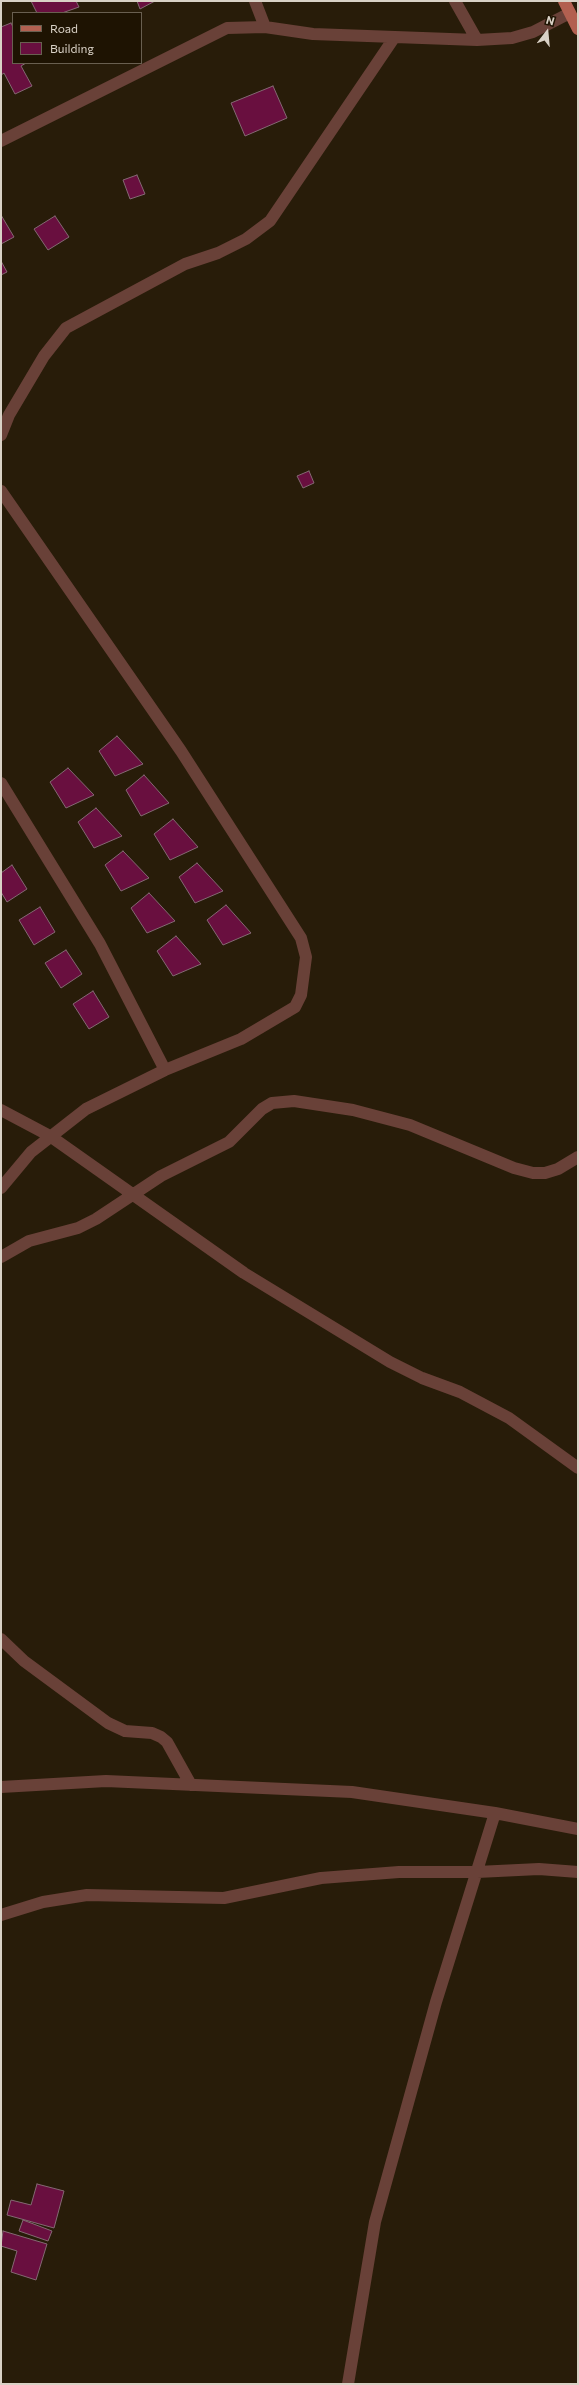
<!DOCTYPE html>
<html>
<head>
<meta charset="utf-8">
<style>
	body { margin:0 }
	#map { position:relative; width:579px; height:2385px; overflow:hidden; background:#281c09; font-family:Commissioner,sans-serif }
	canvas { display:block }
	.frame { position:absolute; inset:0; border:2px solid #d9d1c6; pointer-events:none }
	.legend { position:absolute; left:12px; top:12px; width:130px; height:52px; box-sizing:border-box; background:#1e1302; border:1px solid #695f50; margin:0; padding:5px 7px; list-style:none; font-size:12px; color:#d9d1c6 }
	.legend li { display:flex; align-items:center; gap:8px; height:20px }
	.legend b { width:20px; border:1px solid #695f50 }
	.north { position:absolute; left:527px; top:12px; width:40px; height:40px; -webkit-text-stroke:3px #1e1302; paint-order:stroke; rotate:16deg; font-size:11px; font-weight:700; line-height:16px; text-align:center; color:#d9d1c6 }
	.north::after { content:''; display:block; margin:auto; width:14px; height:18px; background:#d9d1c6; clip-path:polygon(50% 0,100% 100%,50% 72%,0 100%) }
</style>
</head>
<body>
<div id="map">
<canvas width="579" height="2385"></canvas>
<div class="frame"></div>
<ul class="legend">
<li><b style="height:5px;background:#b26050"></b>Road</li>
<li><b style="height:11px;background:#690f3f"></b>Building</li>
</ul>
<div class="north">N</div>
</div>
<script>
const ctx = document.querySelector('canvas').getContext('2d');
ctx.lineJoin = 'round';
function fill(path, color) { ctx.fillStyle = color; ctx.fill(path, 'evenodd'); }
const poly = rows => new Path2D(rows.map(r => 'M' + r).join(''));
function strokePath(path, color, width, dash) { ctx.strokeStyle = color; ctx.lineWidth = width; ctx.lineCap = dash ? 'butt' : 'round'; ctx.setLineDash(dash || []); ctx.stroke(path); }
const building = poly([
	[31,1,76,1,79,7,62,13,37,13,31,1],
	[137,1,155,1,140,9,137,1],
	[11,23,13,27,13,63,26,63,21,66,32,86,15,94,4,73,1,75,1,27,11,23],
	[273,86,287,118,245,136,231,103,273,86],
	[137,175,145,194,130,199,123,180,137,175],
	[1,215,14,237,1,244,1,215],
	[55,216,69,237,48,250,34,229,55,216],
	[1,261,7,272,1,275,1,261],
	[309,471,314,483,303,488,297,476,309,471],
	[117,736,143,764,115,776,99,751,117,736],
	[68,768,94,795,66,808,50,782,68,768],
	[144,775,169,803,141,816,126,790,144,775],
	[96,808,122,836,94,848,78,822,96,808],
	[173,819,198,847,170,860,154,834,173,819],
	[123,851,149,878,121,891,105,865,123,851],
	[197,863,223,891,195,903,179,877,197,863],
	[12,865,27,889,7,902,1,892,1,873,12,865],
	[149,893,175,921,147,933,131,908,149,893],
	[226,905,251,933,223,945,207,920,226,905],
	[40,907,55,932,34,945,19,920,40,907],
	[176,936,201,964,173,976,157,951,176,936],
	[66,950,82,974,61,988,45,963,66,950],
	[93,991,109,1017,89,1029,73,1004,93,991],
	[37,2184,64,2191,54,2228,7,2215,11,2200,31,2205,37,2184],
	[23,2220,52,2231,48,2241,19,2231,23,2220],
	[3,2231,47,2244,36,2280,11,2272,17,2251,1,2246,3,2231]
]);
fill(building, '#690f3f');
strokePath(building, '#846973', 1);
strokePath(poly([
	[255,1,265,27],
	[455,1,477,40],
	[1,141,227,28,265,27,313,34,477,40,512,38,533,32,570,13],
	[1,435,9,415,44,356,66,328,185,264,218,253,246,239,270,221,394,38],
	[1,491,181,751,301,938,306,957,301,995,295,1007,241,1039,165,1070,86,1109,31,1152,1,1188],
	[1,783,100,944,165,1070],
	[1,1110,50,1136,244,1273,390,1362,422,1378,460,1392,509,1418,578,1468],
	[1,1257,29,1241,78,1228,96,1219,161,1176,229,1142,262,1109,272,1103,294,1101,353,1110,410,1125,514,1168,533,1173,545,1173,558,1169,578,1157],
	[1,1639,24,1661,108,1723,125,1731,152,1733,161,1737,167,1742,191,1785],
	[1,1787,106,1781,352,1792,495,1813,578,1829],
	[1,1915,43,1902,87,1895,224,1898,321,1878,399,1872,477,1872,539,1869,578,1872],
	[348,2384,375,2222,436,2002,495,1813]
]), '#694138', 12);
strokePath(poly([
	[564,1,578,29]
]), '#b26050', 12);
</script>
</body>
</html>
